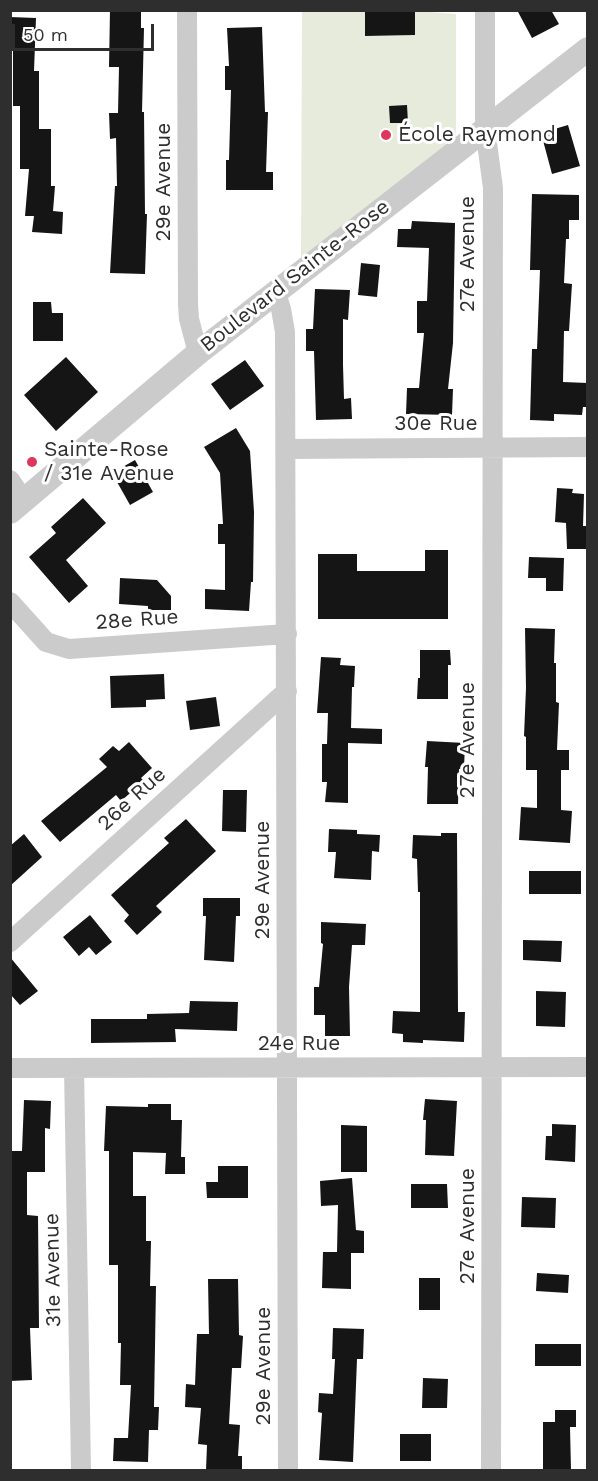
<!DOCTYPE html>
<html>
<head>
<meta charset="utf-8">
<style>
	body { margin:0 }
	#map { position:relative; width:598px; height:1481px; overflow:hidden; background:#fff; font-family:"Work Sans",sans-serif }
	canvas { display:block }
	.frame { position:absolute; inset:0; border:12px solid #2e2e2e; pointer-events:none }
	.scale { position:absolute; left:12px; top:24px; width:142px; height:27px; box-sizing:border-box; border:3px solid #2e2e2e; border-top:0; padding-left:8px; font-size:18px; line-height:21px; white-space:nowrap; color:#2e2e2e; -webkit-text-stroke:4px #fff; paint-order:stroke }
</style>
</head>
<body>
<div id="map">
<canvas width="598" height="1481"></canvas>
<div class="frame"></div>
<div class="scale">50 m</div>
</div>
<script>
const ctx = document.querySelector('canvas').getContext('2d');
ctx.lineJoin = 'round';
function fill(path, color) { ctx.fillStyle = color; ctx.fill(path, 'evenodd'); }
const poly = rows => new Path2D(rows.map(r => 'M' + r).join(''));
function strokePath(path, color, width, dash) { ctx.strokeStyle = color; ctx.lineWidth = width; ctx.lineCap = dash ? 'butt' : 'round'; ctx.setLineDash(dash || []); ctx.stroke(path); }
function write(font, color, halo, rows, align = 'center') {
  ctx.font = font + ' "Work Sans",sans-serif'; ctx.lineWidth = 6; ctx.setLineDash([]); ctx.textBaseline = 'middle'; ctx.strokeStyle = halo; ctx.fillStyle = color; for (const [text, x, y, turn = 0] of rows) {
    ctx.save(); ctx.translate(x, y); ctx.rotate((+turn || 0) * Math.PI / 180); ctx.textAlign = isNaN(turn) ? turn : align; if (halo) ctx.strokeText(text, 0, 0); ctx.fillText(text, 0, 0); ctx.restore();
  }
}
fill(poly([
	[302,11,365,11,366,36,415,35,415,11,456,14,456,146,301,268]
]), '#e6ebdc');
fill(poly([
	[110,10,141,10,141,28,144,28,142,112,144,112,145,214,147,214,145,274,110,273,115,186,117,186,116,138,110,139,109,113,118,113,119,67,109,67],
	[365,10,415,10,415,35,365,36],
	[517,10,551,10,559,24,532,38],
	[10,17,36,18,34,71,39,71,39,129,51,129,51,186,55,186,53,211,63,212,62,234,32,232,34,216,25,216,29,169,20,169,20,106,13,106,13,44,10,44],
	[262,27,265,112,268,112,266,172,273,172,273,190,226,190,226,160,229,160,231,90,225,90,225,66,229,66,227,28],
	[407,105,408,123,390,123,389,106],
	[568,125,580,166,552,174,541,133],
	[532,194,579,195,579,220,569,220,569,239,566,239,564,283,572,284,569,331,564,331,563,382,588,383,588,407,583,407,582,415,554,414,554,421,530,420,532,349,537,349,540,270,530,270],
	[412,221,455,223,453,343,448,389,453,389,452,415,406,414,407,388,419,388,424,333,417,333,417,301,427,301,429,248,397,247,398,229,411,229],
	[361,263,380,265,377,297,358,295],
	[315,289,350,290,348,320,343,319,343,365,344,399,351,398,352,419,316,420,314,351,306,351,306,329,313,329],
	[33,302,51,302,52,313,63,313,63,341,33,341],
	[66,357,98,392,56,431,24,395],
	[245,360,264,386,230,410,211,384],
	[236,428,250,451,254,512,253,582,251,582,249,611,205,609,205,589,225,590,225,544,218,544,218,524,223,524,220,473,204,447],
	[135,460,153,492,130,505,112,473],
	[557,488,573,489,572,493,584,494,583,526,588,526,588,549,567,549,566,523,555,522],
	[83,498,106,523,66,560,88,586,69,603,29,557,56,533,51,527],
	[425,550,448,550,448,619,318,619,318,554,357,554,357,571,425,571],
	[529,557,564,558,563,591,546,591,546,578,528,578],
	[120,578,157,580,171,596,171,610,148,610,148,606,119,604],
	[525,628,555,629,554,663,556,663,556,702,559,703,557,750,569,750,569,770,561,770,561,810,572,811,570,843,519,840,521,807,537,808,537,770,526,770,526,737,524,736,526,688],
	[420,650,450,650,451,665,448,665,448,699,417,699,418,678,420,678],
	[321,657,341,658,340,665,355,666,354,687,352,687,351,728,382,729,382,744,348,743,348,803,325,802,327,782,322,782,322,744,327,744,328,713,317,713],
	[164,674,165,699,146,700,146,707,111,708,110,676],
	[216,697,220,726,190,730,186,701],
	[427,741,465,743,464,769,459,769,458,804,427,804,428,767,425,767],
	[129,742,152,768,141,778,144,781,121,801,116,795,60,842,41,821,107,767,99,759,113,746,119,751],
	[223,790,247,790,246,832,222,831],
	[186,819,216,851,156,906,162,912,137,935,124,921,129,915,111,895,169,843,164,838],
	[329,829,357,830,357,834,380,835,379,852,372,851,371,880,334,878,336,852,328,852],
	[441,833,457,833,458,1012,465,1012,464,1042,423,1040,423,1043,403,1042,403,1034,392,1033,393,1011,420,1012,420,892,418,892,417,859,412,858,413,835,441,836],
	[24,834,42,857,10,886,10,846],
	[529,871,581,871,581,894,529,894],
	[203,898,240,898,240,916,236,916,234,962,204,960,206,916,203,916],
	[90,915,112,942,96,955,89,947,79,956,63,937],
	[321,922,366,924,365,945,352,945,349,987,350,1036,325,1036,325,1015,314,1015,314,987,319,987,323,944,321,943],
	[523,940,562,941,561,962,523,960],
	[10,957,38,991,20,1005,10,994],
	[536,991,566,992,565,1027,536,1026],
	[190,1001,238,1002,237,1031,175,1029,176,1042,91,1043,91,1019,147,1019,147,1014,189,1013],
	[425,1099,457,1101,454,1156,425,1155,426,1120,423,1120],
	[24,1100,51,1101,50,1129,45,1128,45,1172,27,1172,27,1215,38,1216,39,1328,30,1328,32,1380,10,1381,10,1151,22,1151],
	[148,1104,171,1104,171,1120,182,1120,181,1157,185,1157,185,1174,165,1174,166,1153,133,1152,133,1196,146,1196,146,1241,151,1241,150,1286,156,1286,154,1407,159,1407,158,1430,149,1430,148,1462,113,1461,114,1438,128,1438,131,1385,120,1385,121,1343,118,1343,118,1265,109,1265,109,1151,104,1151,106,1106,148,1107],
	[552,1124,576,1125,575,1162,545,1160,546,1136,552,1136],
	[341,1125,367,1126,367,1172,341,1172],
	[218,1166,248,1166,248,1198,207,1198,206,1182,218,1182],
	[352,1178,356,1230,364,1231,364,1253,351,1253,351,1289,322,1288,323,1252,337,1252,338,1205,321,1206,320,1181],
	[411,1184,447,1184,448,1208,411,1208],
	[522,1197,556,1198,555,1228,521,1227],
	[537,1273,569,1275,568,1293,536,1291],
	[419,1278,440,1278,440,1310,419,1310],
	[208,1279,238,1279,239,1335,243,1336,241,1368,232,1368,229,1424,240,1425,238,1456,242,1456,242,1470,206,1470,207,1445,198,1444,201,1408,185,1407,186,1384,195,1385,197,1334,209,1334],
	[333,1328,364,1329,363,1359,357,1359,353,1462,319,1460,322,1413,318,1412,319,1393,333,1394,335,1359,332,1359],
	[535,1344,581,1344,581,1366,535,1366],
	[423,1378,448,1379,447,1408,422,1408],
	[555,1410,576,1410,576,1427,570,1427,571,1470,543,1470,543,1422,555,1422],
	[400,1434,431,1434,431,1461,400,1461]
]), '#151515');
strokePath(poly([
	[187,10,188,304,189,319,198,353],
	[485,10,485,128,493,188,491,1470],
	[275,291,281,309,285,332,288,1470],
	[286,449,588,447],
	[10,480,24,501],
	[10,602,46,642,69,649,287,634],
	[10,942,287,691],
	[10,1068,588,1067],
	[74,1068,81,1470]
]), '#cbcbcb', 20);
strokePath(poly([
	[10,512,198,353,588,49]
]), '#cbcbcb', 24);
for (const [x, y, r, color] of [
	[386,135,6,"#de365c"],
	[32,462,6,"#de365c"]
]) { const dot = new Path2D(); dot.arc(x, y, r, 0, 2 * Math.PI); ctx.fillStyle = color; ctx.fill(dot); strokePath(dot, '#fff', 2); }
write('21px', '#2e2e2e', '#fff', [
	["École Raymond",398,135],
	["Sainte-Rose",44,450],
	["/ 31e Avenue",44,474]
], 'left');
write('21px', '#2e2e2e', '#fff', [
	["29e Avenue",164,182,-90],
	["27e Avenue",468,254,-90],
	["Boulevard Sainte-Rose",295,276,-38],
	["30e Rue",436,424],
	["28e Rue",137,620,-4],
	["27e Avenue",468,740,-90],
	["26e Rue",132,799,-42],
	["29e Avenue",263,880,-90],
	["24e Rue",299,1044],
	["27e Avenue",468,1226,-90],
	["31e Avenue",53,1270,-91],
	["29e Avenue",264,1366,-90]
]);
</script>
</body>
</html>
